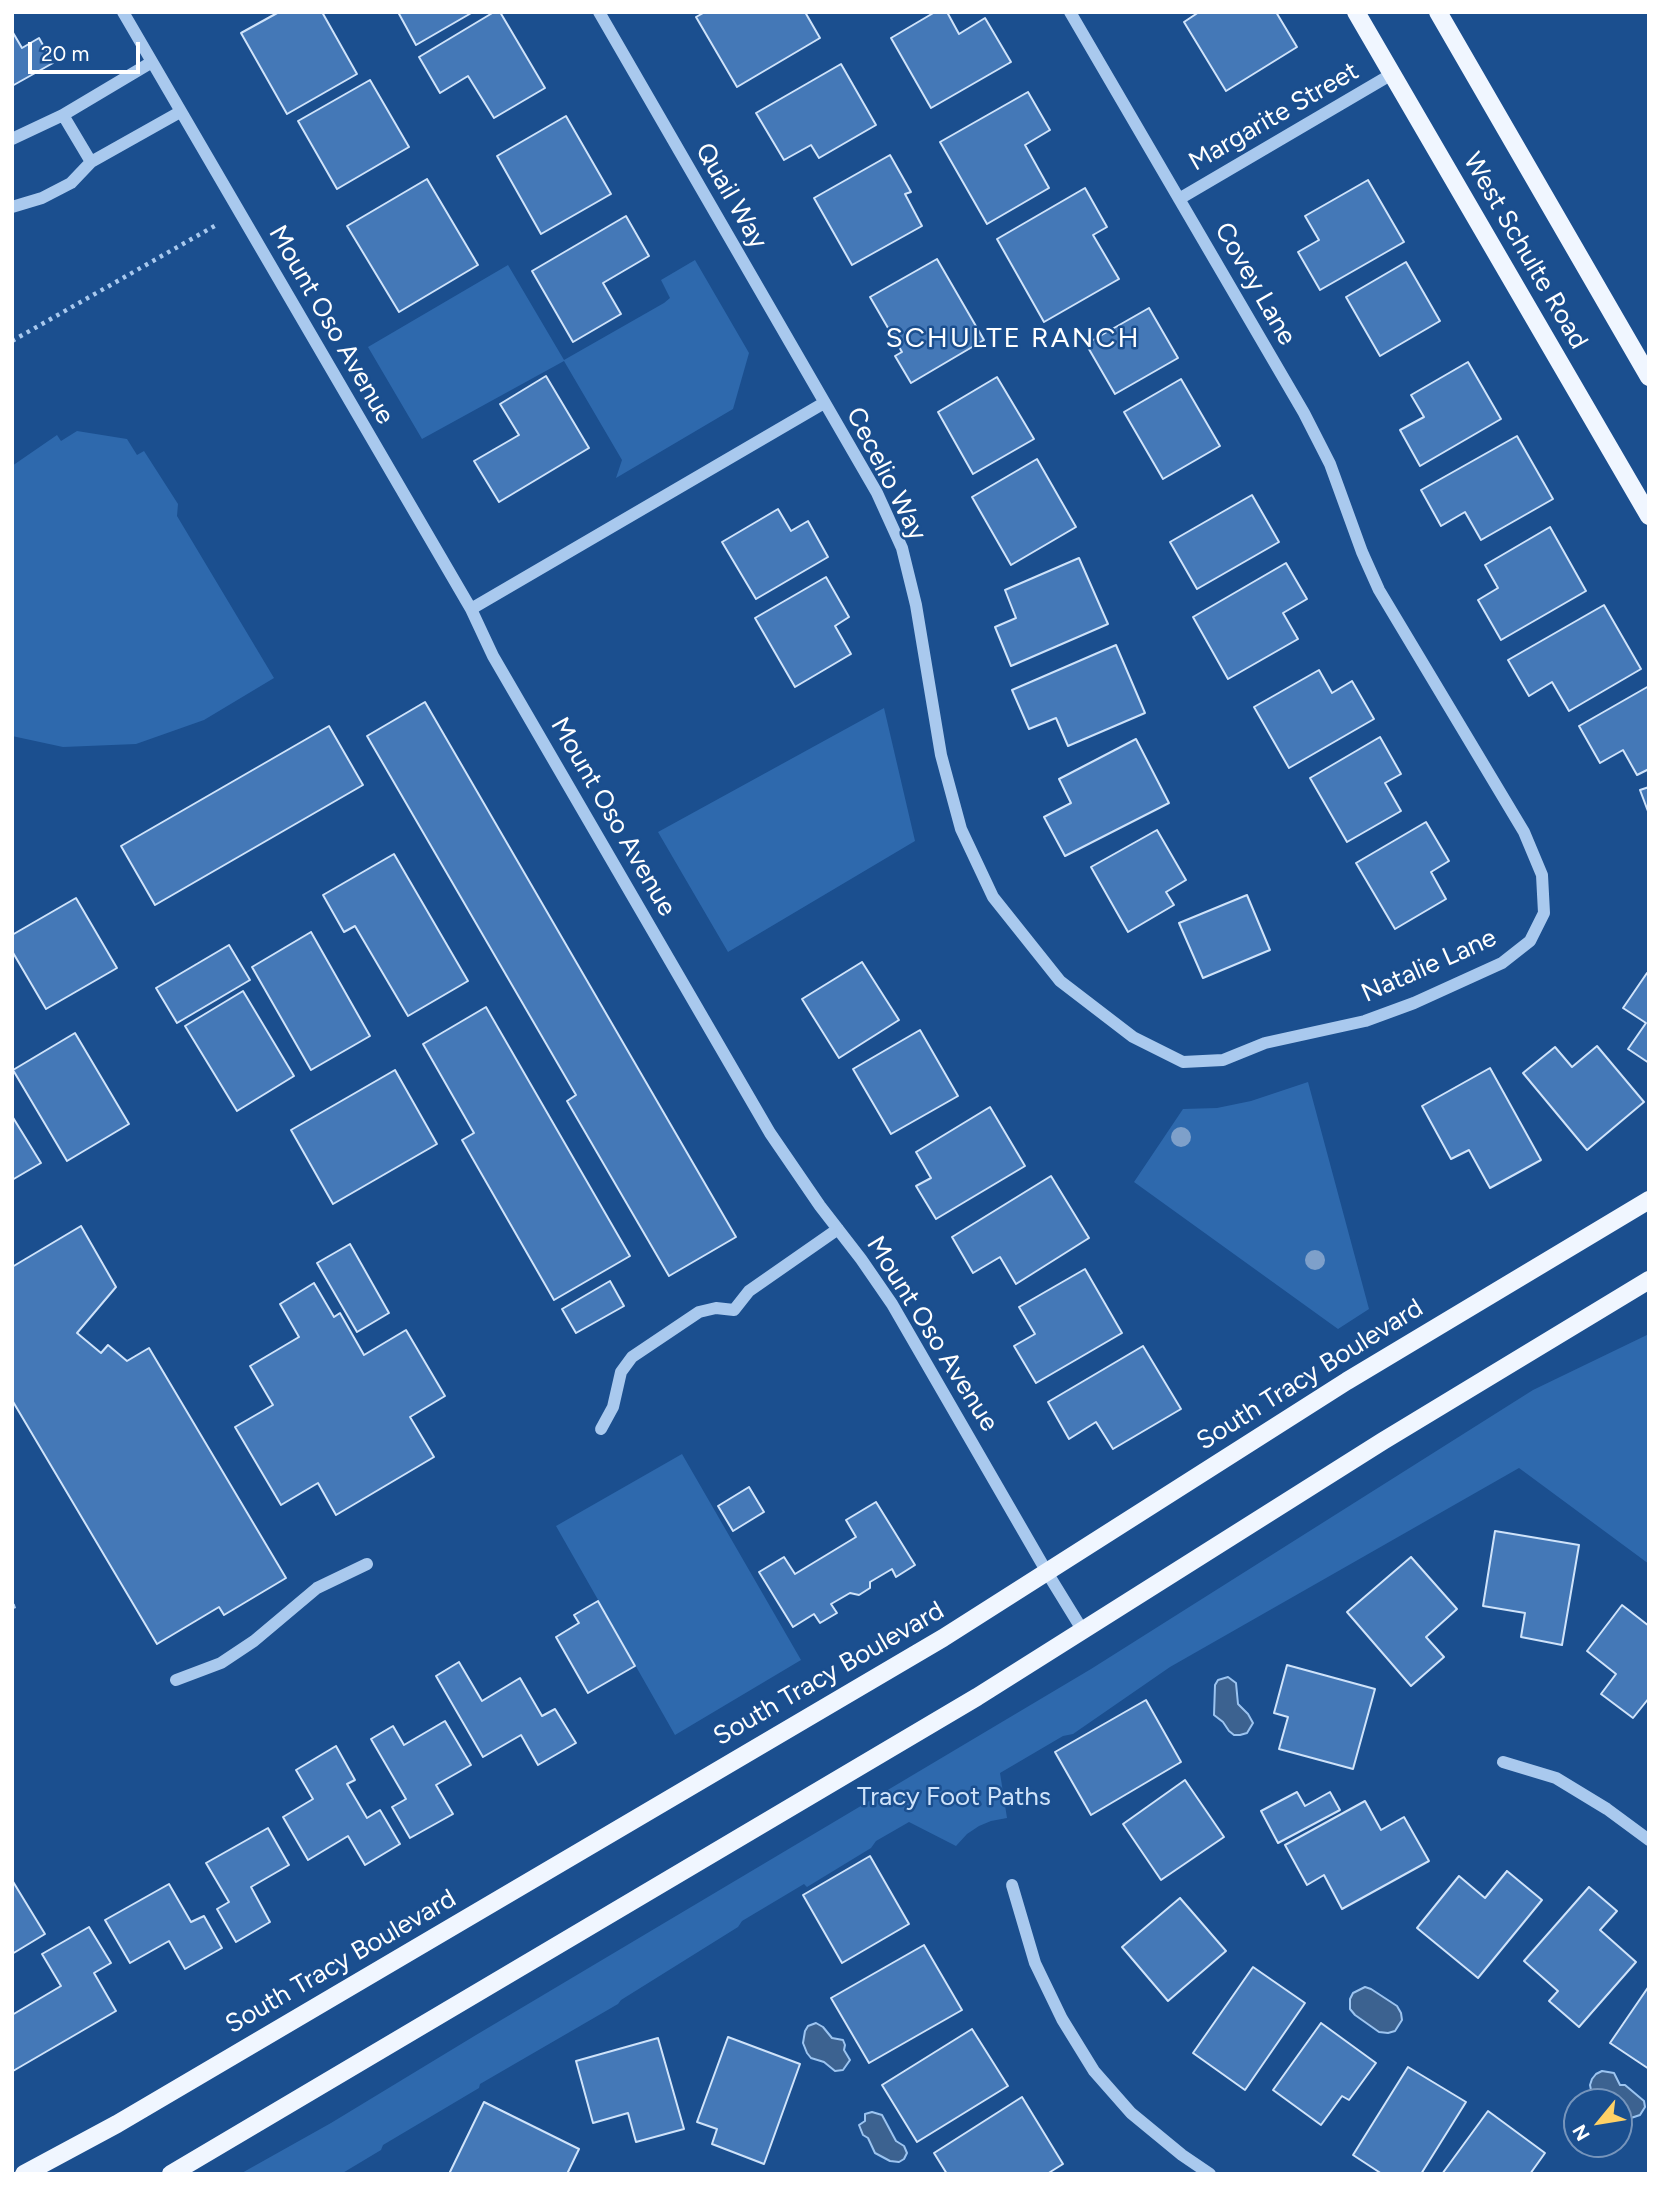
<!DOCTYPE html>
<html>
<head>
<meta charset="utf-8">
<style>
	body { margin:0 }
	#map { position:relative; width:1661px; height:2186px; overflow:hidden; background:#1b4f8f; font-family:Figtree,sans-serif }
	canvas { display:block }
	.frame { position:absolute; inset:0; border:14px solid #fff; pointer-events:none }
	.north { position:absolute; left:1563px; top:2088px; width:70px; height:70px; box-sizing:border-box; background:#1b4f8f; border:2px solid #7695bc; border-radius:50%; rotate:240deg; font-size:19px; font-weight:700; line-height:28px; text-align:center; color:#fff }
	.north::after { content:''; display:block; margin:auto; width:24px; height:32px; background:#ffd166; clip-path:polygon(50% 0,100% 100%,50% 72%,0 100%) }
	.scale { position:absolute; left:28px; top:42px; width:112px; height:32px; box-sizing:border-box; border:4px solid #fff; border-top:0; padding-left:9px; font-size:21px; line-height:24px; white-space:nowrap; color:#fff; -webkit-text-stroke:5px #1b4f8f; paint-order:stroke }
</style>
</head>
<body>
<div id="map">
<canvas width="1661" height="2186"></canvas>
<div class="frame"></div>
<div class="north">N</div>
<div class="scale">20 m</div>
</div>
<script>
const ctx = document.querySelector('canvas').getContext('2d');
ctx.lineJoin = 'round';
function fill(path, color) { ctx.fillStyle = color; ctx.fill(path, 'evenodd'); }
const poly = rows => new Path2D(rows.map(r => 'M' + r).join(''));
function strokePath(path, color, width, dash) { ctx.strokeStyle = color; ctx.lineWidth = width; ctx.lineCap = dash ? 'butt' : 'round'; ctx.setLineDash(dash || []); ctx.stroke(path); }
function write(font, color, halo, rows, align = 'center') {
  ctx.font = font + ' Figtree,sans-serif'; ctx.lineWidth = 5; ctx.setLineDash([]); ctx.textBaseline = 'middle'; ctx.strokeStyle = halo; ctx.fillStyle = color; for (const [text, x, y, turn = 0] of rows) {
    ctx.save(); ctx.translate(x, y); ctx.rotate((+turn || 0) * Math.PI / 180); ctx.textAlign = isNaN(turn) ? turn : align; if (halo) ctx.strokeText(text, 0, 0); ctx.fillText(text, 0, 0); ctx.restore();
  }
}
fill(poly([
	[695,260,749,353,733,409,616,478,622,460,564,361,422,439,368,347,508,265,564,360,664,303,670,298,661,280],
	[77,431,127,439,137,455,144,451,178,504,177,516,274,678,204,720,136,744,63,747,12,736,12,466,57,435,61,441],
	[884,708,915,841,728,952,658,832],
	[1308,1082,1369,1309,1338,1329,1134,1182,1183,1109,1217,1108,1251,1101],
	[1649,1334,1649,1564,1519,1468,1170,1667,1073,1734,1063,1736,1000,1773,1007,1818,991,1821,979,1826,967,1834,956,1846,909,1822,876,1841,871,1848,807,1887,804,1884,742,1921,738,1927,621,2000,618,2004,480,2084,479,2088,383,2145,381,2150,341,2174,240,2174,331,2123,476,2035,1091,1669,1533,1390],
	[682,1454,801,1660,675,1735,556,1526]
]), '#2e69ad');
const water = poly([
	[1228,1677,1236,1683,1238,1704,1248,1714,1253,1723,1247,1733,1240,1735,1234,1735,1229,1731,1223,1722,1214,1715,1215,1685,1218,1680,1228,1677],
	[1365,1987,1371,1989,1397,2006,1401,2013,1402,2020,1395,2031,1388,2033,1379,2032,1355,2015,1350,2009,1350,1999,1353,1993,1365,1987],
	[816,2023,823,2027,832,2038,843,2040,845,2045,844,2050,850,2060,843,2070,835,2071,824,2062,811,2058,807,2053,803,2043,805,2031,808,2026,816,2023],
	[1602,2071,1614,2073,1620,2085,1625,2085,1644,2101,1645,2107,1640,2115,1631,2118,1619,2113,1619,2102,1599,2102,1592,2095,1590,2085,1592,2079,1596,2074,1602,2071],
	[872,2112,882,2115,896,2141,904,2146,907,2153,904,2159,899,2162,890,2161,875,2153,868,2138,863,2135,859,2125,865,2121,865,2114,872,2112]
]);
fill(water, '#3c6290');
strokePath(water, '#9cc4f0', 2);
const building = poly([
	[279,12,322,12,357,74,287,114,241,33,279,12],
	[398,12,473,12,416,45,398,12],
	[494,12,500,12,545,88,494,118,468,76,440,93,419,57,494,12],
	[705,12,805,12,820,38,737,87,696,17,705,12],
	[935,12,947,12,959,34,985,18,1011,62,931,108,891,38,935,12],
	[1199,12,1276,12,1297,47,1226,91,1184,22,1199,12],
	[12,31,22,48,39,38,53,63,12,86,12,31],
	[841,64,876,125,819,158,811,145,784,160,756,113,841,64],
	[370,80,409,147,337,189,298,121,370,80],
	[1028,92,1050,130,1025,145,1049,188,987,224,940,142,1028,92],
	[566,116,611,194,541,234,497,156,566,116],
	[890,155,911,192,905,194,922,226,852,265,814,198,890,155],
	[427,179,478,265,399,312,347,226,427,179],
	[1368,180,1404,242,1320,290,1298,252,1319,240,1305,216,1368,180],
	[1085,188,1107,227,1093,235,1119,279,1044,322,997,239,1085,188],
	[626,216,649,256,603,283,621,314,573,342,532,271,626,216],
	[937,259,984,340,911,383,895,356,902,352,870,297,937,259],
	[1406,262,1440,321,1380,356,1346,297,1406,262],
	[1149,308,1178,358,1115,394,1086,344,1149,308],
	[1468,362,1501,419,1420,466,1400,430,1424,417,1411,395,1468,362],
	[546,376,589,448,499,502,474,461,519,435,500,404,546,376],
	[997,377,1034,439,973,474,938,412,997,377],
	[1181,379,1220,446,1163,479,1124,412,1181,379],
	[1517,436,1553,499,1481,540,1465,512,1441,526,1421,490,1517,436],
	[1037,459,1076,527,1011,565,972,497,1037,459],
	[1252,495,1279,542,1197,589,1170,542,1252,495],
	[778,509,791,531,808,521,828,557,756,599,722,542,778,509],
	[1550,527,1586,591,1501,640,1478,600,1498,588,1485,565,1550,527],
	[1079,558,1108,624,1011,666,995,627,1016,618,1005,590,1079,558],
	[1286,563,1307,599,1283,613,1298,639,1228,679,1193,617,1286,563],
	[826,577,849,617,835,626,851,654,795,687,755,618,826,577],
	[1604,605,1641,669,1569,711,1552,682,1529,696,1508,660,1604,605],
	[1116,645,1145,713,1068,746,1056,718,1029,729,1012,690,1116,645],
	[1319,670,1332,693,1352,681,1374,719,1289,768,1254,707,1319,670],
	[1649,686,1649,769,1637,775,1623,750,1600,763,1579,726,1649,686],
	[425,702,736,1237,669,1276,567,1101,576,1095,367,736,425,702],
	[329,726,363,785,155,905,121,846,329,726],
	[1380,737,1401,774,1385,783,1401,811,1347,842,1310,778,1380,737],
	[1136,739,1169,803,1065,856,1044,817,1071,803,1059,779,1136,739],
	[1649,787,1649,814,1640,790,1649,787],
	[1426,822,1449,861,1431,872,1446,899,1395,929,1356,863,1426,822],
	[1157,830,1186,880,1166,892,1174,905,1128,932,1091,867,1157,830],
	[394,854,468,981,408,1016,355,926,344,932,323,895,394,854],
	[1247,895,1270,950,1203,978,1179,923,1247,895],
	[76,898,117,968,46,1009,12,951,12,935,76,898],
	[311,932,370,1036,311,1070,252,967,311,932],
	[229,945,250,980,177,1023,156,988,229,945],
	[862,962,899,1020,839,1058,802,999,862,962],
	[1647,973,1649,974,1649,1063,1628,1049,1646,1023,1623,1008,1647,973],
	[243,991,294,1076,237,1111,185,1026,243,991],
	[486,1007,630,1256,554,1300,462,1140,474,1133,423,1044,486,1007],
	[920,1030,958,1096,891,1134,853,1069,920,1030],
	[75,1033,129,1124,67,1161,13,1070,75,1033],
	[1597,1046,1644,1102,1587,1150,1523,1073,1555,1047,1572,1067,1597,1046],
	[1490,1068,1541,1160,1490,1188,1469,1150,1451,1159,1422,1106,1490,1068],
	[395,1070,437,1144,333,1204,291,1130,395,1070],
	[990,1107,1025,1166,936,1219,916,1186,931,1178,916,1152,990,1107],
	[12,1116,41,1163,12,1180,12,1116],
	[1051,1176,1089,1238,1016,1284,1000,1257,973,1273,952,1237,1051,1176],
	[81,1226,116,1287,77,1333,101,1353,108,1345,127,1361,149,1348,286,1578,224,1615,219,1607,157,1644,12,1400,12,1267,81,1226],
	[350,1244,389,1313,357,1332,317,1263,350,1244],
	[1085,1269,1122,1333,1036,1383,1014,1346,1035,1334,1019,1307,1085,1269],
	[610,1281,624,1306,576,1333,562,1309,610,1281],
	[314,1283,334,1317,340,1313,364,1355,406,1330,445,1396,410,1417,434,1457,336,1515,318,1483,281,1505,235,1427,273,1405,250,1366,299,1337,280,1304,314,1283],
	[1143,1346,1181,1409,1113,1449,1096,1422,1069,1439,1048,1402,1143,1346],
	[749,1487,764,1512,733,1531,718,1506,749,1487],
	[876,1502,915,1565,896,1577,892,1569,870,1582,870,1588,859,1595,850,1593,831,1604,837,1613,820,1623,814,1614,793,1627,759,1572,784,1557,795,1574,856,1537,846,1520,876,1502],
	[1495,1531,1579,1545,1562,1645,1521,1637,1525,1613,1483,1606,1495,1531],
	[1411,1557,1457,1609,1426,1637,1444,1657,1411,1686,1347,1612,1411,1557],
	[598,1601,635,1666,588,1693,556,1637,579,1623,574,1615,598,1601],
	[1622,1605,1649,1626,1649,1698,1633,1718,1601,1694,1616,1674,1587,1651,1622,1605],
	[459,1662,482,1701,520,1678,542,1716,555,1709,576,1743,538,1765,521,1735,483,1757,436,1676,459,1662],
	[1287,1665,1375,1689,1353,1769,1279,1749,1288,1717,1274,1713,1287,1665],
	[1146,1700,1181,1762,1091,1815,1055,1752,1146,1700],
	[445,1721,471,1765,436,1785,453,1814,410,1838,392,1807,406,1799,371,1739,393,1726,404,1745,445,1721],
	[336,1746,355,1780,347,1784,367,1818,380,1810,400,1844,365,1865,348,1836,308,1860,283,1817,313,1799,296,1770,336,1746],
	[1185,1780,1224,1837,1161,1880,1123,1824,1185,1780],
	[1297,1792,1305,1806,1330,1792,1340,1810,1278,1843,1261,1811,1297,1792],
	[1365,1801,1381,1830,1404,1817,1429,1861,1342,1909,1324,1875,1307,1885,1285,1845,1365,1801],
	[268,1828,289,1865,251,1887,270,1922,236,1942,217,1909,229,1902,206,1863,268,1828],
	[870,1856,909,1924,842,1963,803,1895,870,1856],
	[1507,1871,1542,1900,1478,1978,1417,1928,1459,1876,1485,1898,1507,1871],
	[12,1880,45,1934,12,1954,12,1880],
	[169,1884,191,1922,204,1916,222,1948,185,1969,169,1941,130,1963,105,1920,169,1884],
	[1589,1887,1617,1911,1600,1930,1636,1962,1579,2027,1549,2001,1558,1991,1524,1961,1589,1887],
	[1180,1898,1226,1951,1168,2001,1122,1947,1180,1898],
	[89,1927,111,1963,94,1973,116,2011,13,2071,12,2015,61,1986,42,1954,89,1927],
	[924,1945,962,2010,869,2063,831,1998,924,1945],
	[1253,1967,1305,2003,1245,2090,1193,2053,1253,1967],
	[1649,1986,1649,2069,1610,2043,1649,1986],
	[1321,2023,1376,2063,1349,2100,1342,2096,1321,2125,1273,2090,1321,2023],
	[972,2029,1008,2086,917,2142,882,2085,972,2029],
	[728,2037,800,2064,764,2164,712,2144,717,2129,697,2122,728,2037],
	[658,2038,684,2129,636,2142,628,2113,593,2123,576,2061,658,2038],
	[1408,2067,1466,2102,1421,2174,1382,2174,1353,2155,1408,2067],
	[1022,2097,1063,2164,1047,2174,947,2174,934,2153,1022,2097],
	[484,2102,579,2149,567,2174,449,2174,484,2102],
	[1488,2111,1545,2153,1530,2174,1442,2174,1488,2111]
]);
fill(building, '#4478b7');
strokePath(building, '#cfe3fa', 2);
strokePath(poly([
	[12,341,218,224],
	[12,1607,18,1605]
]), '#a9c9ee', 4.5, [3.5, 5]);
strokePath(poly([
	[123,12,471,609,493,656,770,1133,820,1206,861,1259,892,1304,1048,1574,1083,1631],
	[599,12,877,493,902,548,916,605,941,755,961,829,993,897,1060,981,1133,1037,1183,1062,1223,1060,1265,1043,1365,1021,1414,1003,1502,963,1530,941,1544,913,1542,875,1524,832,1379,590,1362,552,1330,464,1304,413,1070,12],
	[63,115,91,162],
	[12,139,63,115,152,62],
	[1179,199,1392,74],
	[12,207,42,198,71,183,91,162,180,112],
	[471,609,824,403],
	[601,1429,613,1407,621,1372,632,1357,699,1312,716,1308,734,1310,749,1291,838,1229],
	[176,1680,221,1663,254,1641,317,1588,367,1564],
	[1503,1762,1556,1778,1607,1809,1649,1840],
	[1012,1885,1035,1963,1062,2019,1094,2071,1131,2113,1182,2155,1210,2174]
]), '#a9c9ee', 12);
strokePath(poly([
	[1356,12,1649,516],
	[1438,12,1649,377],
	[24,2174,117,2124,943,1638,1347,1381,1649,1200],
	[171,2174,977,1697,1383,1441,1649,1280]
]), '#f0f6ff', 18);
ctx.fillStyle = '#7ea0ca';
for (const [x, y] of [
	[1181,1137],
	[1315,1260]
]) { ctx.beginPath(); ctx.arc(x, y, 10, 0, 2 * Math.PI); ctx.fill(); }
write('26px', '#fff', '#1b4f8f', [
	["Margarite Street",1274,117,-30],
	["Quail Way",731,196,60],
	["West Schulte Road",1525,251,60],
	["Covey Lane",1255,284,60],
	["Mount Oso Avenue",331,325,60],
	["Cecelio Way",886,474,63],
	["Mount Oso Avenue",613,817,60],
	["Natalie Lane",1429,966,-24],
	["Mount Oso Avenue",932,1334,58],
	["South Tracy Boulevard",1310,1375,-32],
	["South Tracy Boulevard",829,1674,-30],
	["South Tracy Boulevard",341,1962,-30]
]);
write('26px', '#cfe3fa', '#1b4f8f', [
	["Tracy Foot Paths",954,1797]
]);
ctx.letterSpacing = '2px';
write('28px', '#fff', '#1b4f8f', [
	["SCHULTE RANCH",1013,339]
]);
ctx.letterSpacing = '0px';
</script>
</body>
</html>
